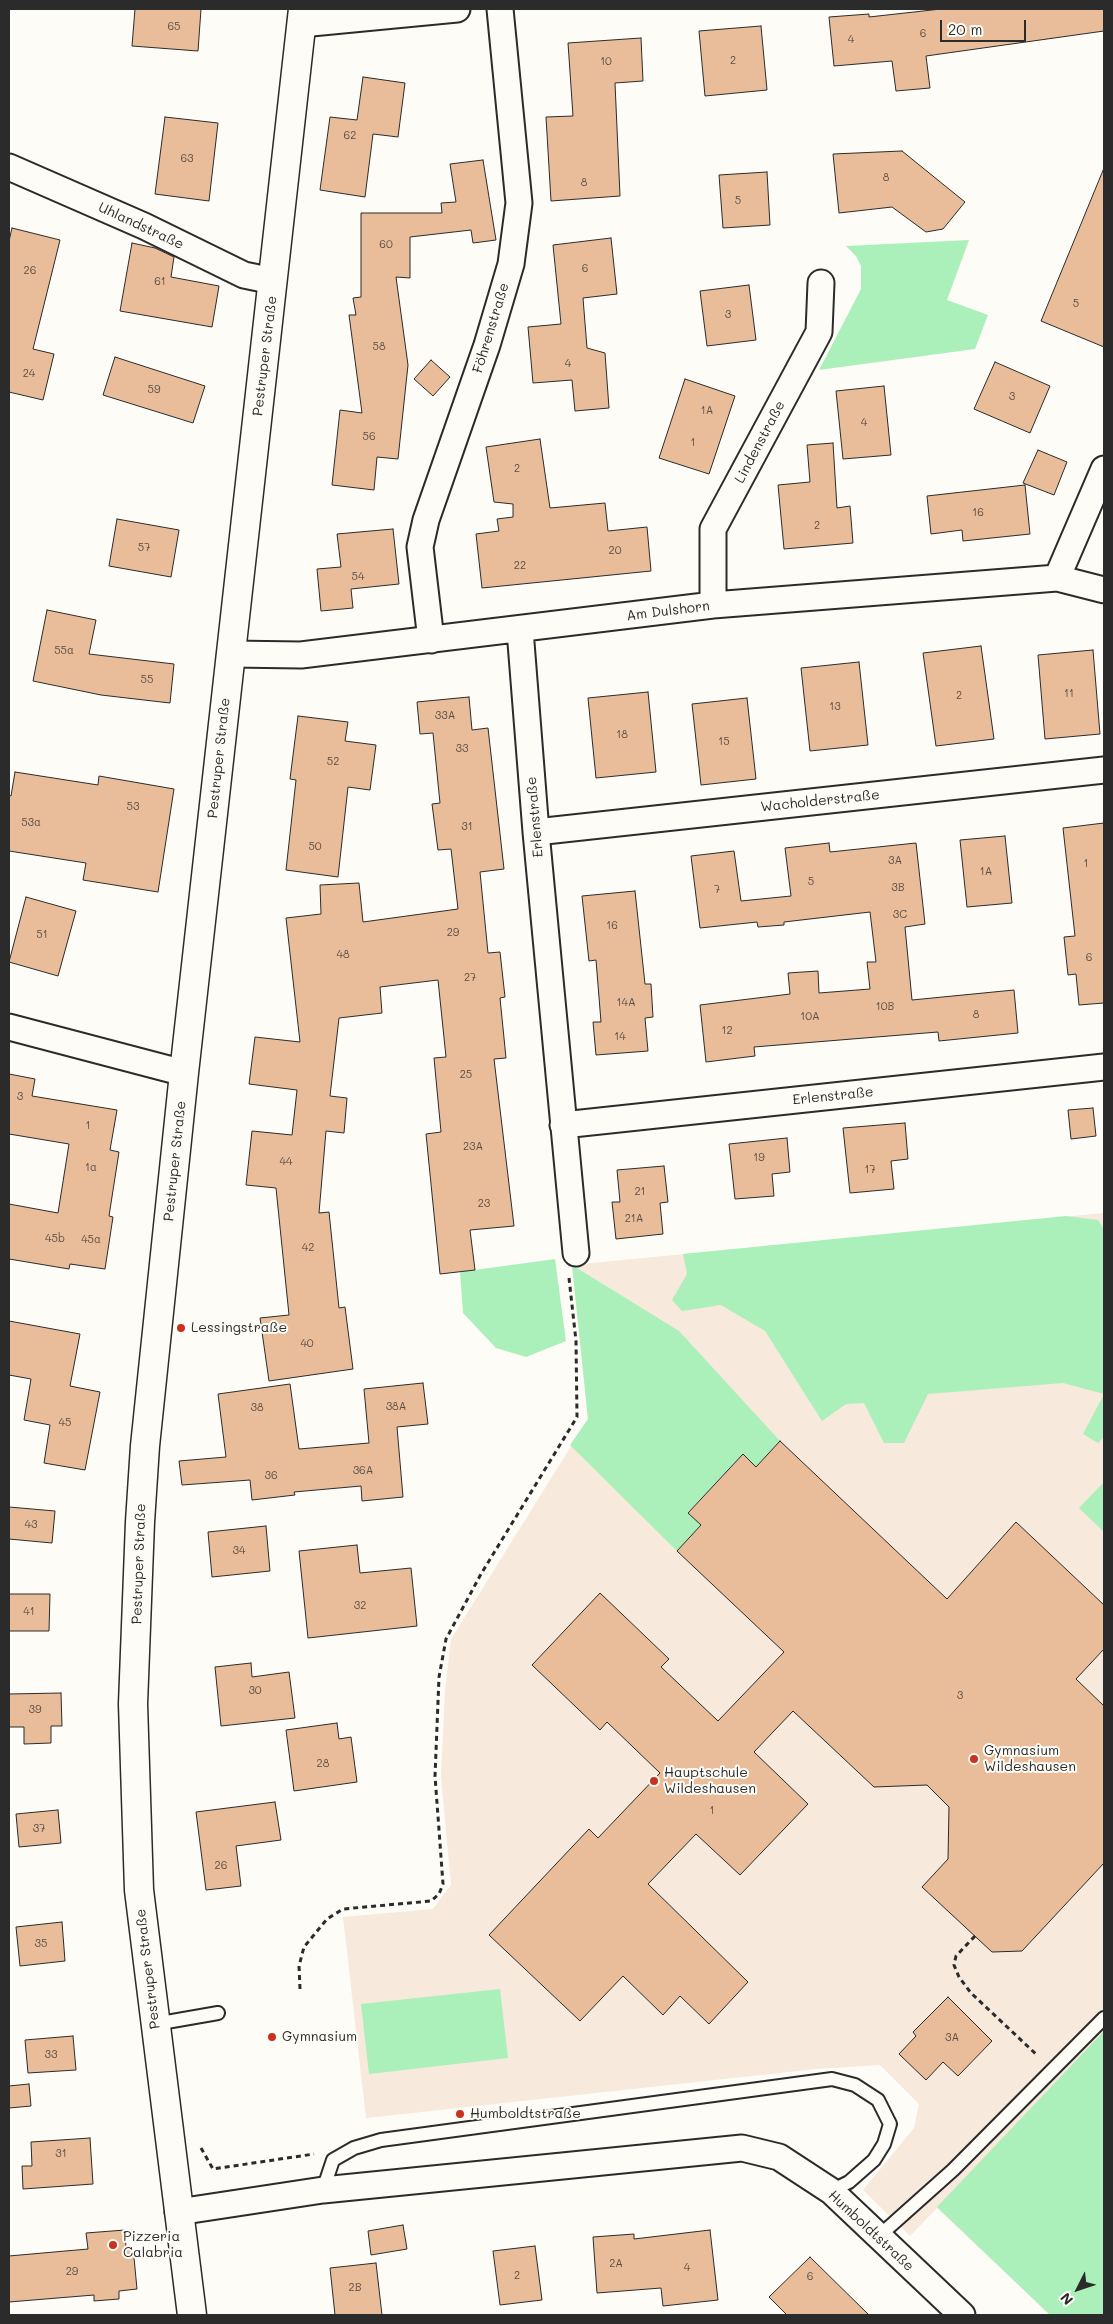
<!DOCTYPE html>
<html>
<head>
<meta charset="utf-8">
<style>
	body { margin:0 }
	#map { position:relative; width:1113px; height:2324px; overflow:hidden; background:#fdfcf7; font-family:Mali,sans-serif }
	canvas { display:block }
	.frame { position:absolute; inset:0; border:10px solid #2b2b2b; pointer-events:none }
	.north { position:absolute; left:1053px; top:2264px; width:50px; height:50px; -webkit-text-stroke:4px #fdfcf7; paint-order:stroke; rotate:229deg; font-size:14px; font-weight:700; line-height:20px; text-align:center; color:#2b2b2b }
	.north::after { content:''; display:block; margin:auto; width:18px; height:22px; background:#2b2b2b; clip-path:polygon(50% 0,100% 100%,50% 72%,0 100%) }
	.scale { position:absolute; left:940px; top:20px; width:86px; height:22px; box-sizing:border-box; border:2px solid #2b2b2b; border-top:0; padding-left:6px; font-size:15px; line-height:18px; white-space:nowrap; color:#2b2b2b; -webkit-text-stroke:4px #fdfcf7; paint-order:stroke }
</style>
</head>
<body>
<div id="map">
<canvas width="1113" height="2324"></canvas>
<div class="frame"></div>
<div class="north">N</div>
<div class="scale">20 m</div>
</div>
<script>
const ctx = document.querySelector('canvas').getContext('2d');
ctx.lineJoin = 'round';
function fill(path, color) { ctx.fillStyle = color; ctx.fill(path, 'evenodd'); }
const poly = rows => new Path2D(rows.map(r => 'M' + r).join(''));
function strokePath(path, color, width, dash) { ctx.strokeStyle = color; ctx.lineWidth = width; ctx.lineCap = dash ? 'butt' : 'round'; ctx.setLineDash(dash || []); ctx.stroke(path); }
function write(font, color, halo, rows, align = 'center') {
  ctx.font = font + ' Mali,sans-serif'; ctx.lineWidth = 4; ctx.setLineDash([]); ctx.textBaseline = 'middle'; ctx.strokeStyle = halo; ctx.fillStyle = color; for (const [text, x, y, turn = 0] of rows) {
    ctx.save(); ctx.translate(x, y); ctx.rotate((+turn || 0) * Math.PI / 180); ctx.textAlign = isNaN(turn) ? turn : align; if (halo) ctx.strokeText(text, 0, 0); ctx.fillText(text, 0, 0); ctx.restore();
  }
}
fill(poly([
	[1104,1213,1104,2315,1050,2315,937,2208,910,2236,863,2190,914,2128,919,2104,880,2065,816,2069,366,2118,343,1917,433,1909,451,1885,441,1776,445,1692,451,1639,588,1419,572,1265]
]), '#f7e9db');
fill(poly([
	[969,240,947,300,988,315,975,349,819,370,861,289,861,266,856,256,846,246],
	[1066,1216,1098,1220,1104,1229,1104,1437,1098,1443,1083,1434,1104,1394,1063,1383,928,1394,904,1443,884,1443,864,1403,846,1404,822,1421,765,1331,721,1305,682,1311,672,1300,687,1274,683,1254],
	[555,1259,566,1341,526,1357,496,1348,463,1313,460,1272],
	[572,1265,679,1331,780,1441,756,1467,743,1455,688,1512,701,1525,677,1551,570,1445,588,1419],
	[1104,1482,1104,1532,1079,1508],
	[500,1989,508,2058,369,2074,361,2004],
	[1104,2031,1104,2315,1050,2315,937,2207]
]), '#abf0ba');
const building = poly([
	[135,9,201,9,198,51,132,46,135,9],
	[941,9,1104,9,1104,31,926,56,930,88,896,91,892,61,834,66,829,17,869,14,869,17,941,9],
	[761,26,767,90,705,96,699,31,761,26],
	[641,38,643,81,615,83,620,196,551,201,546,117,573,116,568,43,641,38],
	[363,77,405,83,398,137,373,134,365,197,320,190,330,117,357,120,363,77],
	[165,117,218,123,209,201,155,194,165,117],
	[902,151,965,202,943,229,926,232,892,207,839,213,833,154,902,151],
	[483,160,496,240,473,243,471,230,410,237,410,278,396,277,408,365,398,459,377,457,374,490,332,485,340,410,362,413,349,315,356,315,353,298,361,297,361,213,442,213,441,203,456,202,450,164,483,160],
	[1104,168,1104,347,1041,321,1104,168],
	[767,172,770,225,723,228,719,175,767,172],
	[12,228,60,240,33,349,54,354,43,400,9,392,9,241,12,228],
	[611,238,617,294,583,298,587,348,605,353,609,408,575,411,572,380,533,383,528,327,561,324,553,245,611,238],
	[132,243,155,248,174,257,171,277,219,286,212,327,120,311,132,243],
	[749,285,756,340,707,346,700,291,749,285],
	[115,357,205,386,193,423,103,395,115,357],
	[431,360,450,377,433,396,414,379,431,360],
	[995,362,1050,386,1030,433,974,409,995,362],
	[685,379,735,396,709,474,659,458,685,379],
	[884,386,891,455,843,459,836,391,884,386],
	[540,439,550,508,605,503,608,531,647,527,651,571,482,588,476,534,499,531,497,519,513,517,513,504,494,502,486,447,540,439],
	[833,443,837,508,850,506,853,543,784,549,778,485,810,482,807,445,833,443],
	[1038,450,1067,462,1054,495,1023,483,1038,450],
	[1025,485,1030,534,963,541,962,530,931,534,927,496,1025,485],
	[117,519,179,530,171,577,109,566,117,519],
	[393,529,399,584,351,589,353,608,321,611,317,569,341,567,337,534,393,529],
	[47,610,96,620,89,654,174,664,170,703,101,695,33,681,47,610],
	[981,646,994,739,936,746,923,653,981,646],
	[1093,650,1100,734,1045,739,1038,655,1093,650],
	[859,662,868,745,810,751,801,668,859,662],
	[648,692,656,772,596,778,588,698,648,692],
	[469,697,472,730,488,728,504,869,480,872,488,953,500,952,505,997,500,998,506,1058,494,1059,514,1226,470,1230,475,1270,440,1274,426,1134,441,1132,434,1058,446,1057,438,980,380,987,382,1013,339,1018,330,1096,347,1098,344,1133,326,1131,319,1213,329,1212,339,1308,345,1307,353,1369,269,1381,260,1318,289,1315,276,1188,246,1185,252,1131,292,1135,297,1090,249,1084,255,1037,300,1042,286,918,321,914,320,885,359,883,363,922,458,909,451,849,438,850,432,804,440,803,433,733,420,734,417,702,469,697],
	[747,698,756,779,701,785,692,704,747,698],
	[298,716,348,722,345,741,376,745,370,790,348,787,338,877,286,870,296,780,290,779,298,716],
	[15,772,98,785,99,776,174,789,158,892,83,880,86,863,9,851,9,795,11,796,15,772],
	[1104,823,1104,1003,1079,1005,1076,974,1068,975,1064,937,1075,936,1063,828,1104,823],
	[1005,836,1012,903,967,907,960,840,1005,836],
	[829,843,830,852,916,843,925,924,905,927,912,1000,1014,990,1018,1033,939,1041,938,1032,754,1047,755,1056,706,1062,700,1005,790,994,788,973,818,971,819,993,870,989,867,962,876,962,870,912,784,922,784,925,758,927,757,922,700,928,691,856,734,851,741,901,791,896,785,848,829,843],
	[635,891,645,984,651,984,653,1017,645,1018,648,1051,596,1055,593,1022,601,1022,596,960,589,961,582,896,635,891],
	[26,897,76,911,58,976,9,962,26,897],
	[9,1074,35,1079,32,1096,117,1110,110,1150,119,1152,109,1216,113,1217,105,1269,70,1264,69,1269,9,1259,9,1204,58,1213,69,1144,9,1134,9,1074],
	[1093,1108,1096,1136,1071,1139,1068,1110,1093,1108],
	[905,1123,908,1159,891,1161,894,1189,850,1193,843,1128,905,1123],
	[787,1138,790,1172,772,1174,774,1196,735,1199,729,1144,787,1138],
	[664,1166,668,1202,660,1203,663,1234,616,1239,612,1202,620,1202,617,1170,664,1166],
	[9,1321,80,1334,70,1386,100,1392,85,1470,44,1463,50,1425,24,1420,31,1379,9,1375,9,1321],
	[423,1383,428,1424,397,1427,403,1497,362,1501,361,1486,294,1492,295,1495,252,1500,250,1480,182,1485,179,1461,226,1457,218,1394,290,1384,299,1449,369,1443,364,1389,423,1383],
	[780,1441,947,1599,1016,1522,1104,1605,1104,1649,1076,1679,1104,1706,1104,1863,1022,1951,992,1952,922,1887,948,1859,949,1807,927,1785,874,1787,793,1711,754,1752,808,1804,740,1875,696,1834,648,1884,748,1982,709,2024,680,1996,663,2015,623,1976,580,2021,489,1935,589,1829,598,1838,660,1773,607,1722,600,1730,532,1665,600,1593,669,1659,661,1667,718,1721,784,1652,677,1551,701,1525,688,1513,743,1454,756,1467,780,1441],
	[9,1507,55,1511,52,1543,9,1539,9,1507],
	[266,1526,270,1571,212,1577,208,1532,266,1526],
	[357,1545,360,1573,411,1568,417,1626,308,1638,299,1551,357,1545],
	[9,1594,50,1594,49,1631,9,1631,9,1594],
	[251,1663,252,1677,289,1672,295,1718,221,1726,215,1667,251,1663],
	[61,1693,62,1726,51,1726,51,1743,24,1744,24,1727,9,1727,9,1694,61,1693],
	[337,1723,339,1739,351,1737,357,1782,294,1791,286,1730,337,1723],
	[275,1802,281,1840,236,1846,241,1886,206,1890,196,1812,275,1802],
	[58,1810,61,1843,19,1847,16,1814,58,1810],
	[62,1922,65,1961,20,1966,16,1927,62,1922],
	[948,1997,992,2041,958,2076,943,2062,926,2080,899,2054,916,2036,913,2032,948,1997],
	[73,2036,76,2070,28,2073,25,2040,73,2036],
	[29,2084,31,2106,9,2108,9,2086,29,2084],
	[90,2138,93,2184,23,2189,22,2166,32,2166,31,2142,90,2138],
	[403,2225,407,2249,371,2255,368,2231,403,2225],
	[125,2230,126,2248,133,2247,137,2289,119,2291,119,2299,94,2301,94,2295,9,2302,9,2256,88,2249,86,2233,125,2230],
	[710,2230,718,2300,663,2306,661,2288,597,2293,593,2237,634,2234,634,2239,710,2230],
	[535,2246,542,2300,500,2305,493,2251,535,2246],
	[810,2257,869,2315,787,2315,769,2297,810,2257],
	[376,2263,382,2315,335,2315,330,2268,376,2263]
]);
fill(building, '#eabd9a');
strokePath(building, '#2b2b2b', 1);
const lane = poly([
	[155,2024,218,2013],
	[323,2190,333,2160,354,2148,381,2140,832,2079,855,2085,878,2100,890,2124,884,2144,874,2160,849,2182,831,2191],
	[878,2237,953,2170,1104,2018]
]);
const street = poly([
	[301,24,457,9],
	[9,167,144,226,244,275,273,281],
	[1057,578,1104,469],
	[713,605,713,529,819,332,821,283],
	[520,630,536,832,576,1253],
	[431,640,420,547,426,520,487,345,511,264,519,203,500,9],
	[231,654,301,655,713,605,1057,578,1104,590],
	[536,832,1104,770],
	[9,1027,184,1073],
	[563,1125,1104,1067],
	[178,2212,323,2190,742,2148,779,2157,831,2191,962,2315]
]);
const secondary = poly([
	[192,2315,139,1890,133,1704,140,1522,145,1446,184,1073,303,9]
]);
strokePath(lane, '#2b2b2b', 16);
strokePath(street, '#2b2b2b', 29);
strokePath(secondary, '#2b2b2b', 31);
strokePath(poly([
	[975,1936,956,1956,954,1965,959,1977,971,1993,1038,2056],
	[300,1989,299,1966,304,1947,327,1919,343,1909,431,1901,439,1894,443,1884,435,1776,439,1677,446,1639,481,1574,577,1417,576,1341,569,1278],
	[201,2148,213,2169,314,2154]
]), '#2b2b2b', 3, [5, 4]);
strokePath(lane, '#fdfcf7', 12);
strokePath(street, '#fdfcf7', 25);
strokePath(secondary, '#fdfcf7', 28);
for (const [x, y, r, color] of [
	[181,1328,5,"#c8321e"],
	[974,1759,5,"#c8321e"],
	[654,1781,5,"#c8321e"],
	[272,2037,5,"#c8321e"],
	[460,2114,5,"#c8321e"],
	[113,2245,5,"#c8321e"]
]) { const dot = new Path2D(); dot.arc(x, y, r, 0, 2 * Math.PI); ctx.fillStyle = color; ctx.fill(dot); strokePath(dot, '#fdfcf7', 2); }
write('11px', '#5b5047', null, [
	["65",174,27],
	["6",923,34],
	["4",851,40],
	["2",733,61],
	["10",606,62],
	["62",350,136],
	["63",187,159],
	["8",886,178],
	["8",584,183],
	["5",738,201],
	["60",386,245],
	["6",585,269],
	["26",30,271],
	["61",160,282],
	["5",1076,304],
	["3",728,315],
	["58",379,347],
	["4",568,364],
	["24",29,374],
	["59",154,390],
	["3",1012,397],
	["1A",707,411],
	["4",864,423],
	["56",369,437],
	["1",693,443],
	["2",517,469],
	["16",978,513],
	["2",817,526],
	["57",144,548],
	["20",615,551],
	["22",520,566],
	["54",358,577],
	["55a",64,651],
	["55",147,680],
	["11",1069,694],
	["2",959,696],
	["13",835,707],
	["33A",445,716],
	["18",622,735],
	["15",724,742],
	["33",462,749],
	["52",333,762],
	["53",133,807],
	["53a",31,823],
	["31",467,827],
	["50",315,847],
	["3A",895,861],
	["1",1086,864],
	["1A",986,872],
	["5",811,882],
	["3B",898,888],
	["7",717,890],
	["3C",900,915],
	["16",612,926],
	["29",453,933],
	["51",42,935],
	["48",343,955],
	["6",1089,958],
	["27",470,978],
	["14A",626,1003],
	["10B",885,1007],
	["8",976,1015],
	["10A",810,1017],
	["12",727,1031],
	["14",620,1037],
	["25",466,1075],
	["3",20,1097],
	["1",88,1126],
	["23A",473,1147],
	["19",759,1158],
	["44",286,1162],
	["1a",91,1168],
	["17",870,1170],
	["21",640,1192],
	["23",484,1204],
	["21A",634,1219],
	["45b",55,1239],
	["45a",91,1240],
	["42",308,1248],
	["40",307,1344],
	["38A",396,1407],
	["38",257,1408],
	["45",65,1423],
	["36A",363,1471],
	["36",271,1476],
	["43",31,1525],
	["34",239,1551],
	["32",360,1606],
	["41",29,1612],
	["30",255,1691],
	["3",960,1696],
	["39",35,1710],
	["28",323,1764],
	["1",712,1811],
	["37",39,1829],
	["26",221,1866],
	["35",41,1944],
	["3A",952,2038],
	["33",51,2055],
	["31",61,2154],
	["2A",616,2264],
	["4",687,2268],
	["29",72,2272],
	["2",517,2276],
	["6",810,2277],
	["2B",355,2288]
]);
write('14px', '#2b2b2b', '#fdfcf7', [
	["Uhlandstraße",141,226,25],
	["Föhrenstraße",491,328,-73],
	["Pestruper Straße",265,356,-83],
	["Lindenstraße",760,442,-62],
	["Am Dulshorn",668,611,-7],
	["Pestruper Straße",219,758,-84],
	["Wacholderstraße",820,801,-6],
	["Erlenstraße",535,817,-95],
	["Erlenstraße",833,1096,-6],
	["Pestruper Straße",175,1161,-84],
	["Pestruper Straße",139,1564,-88],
	["Pestruper Straße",148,1969,-97],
	["Humboldtstraße",871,2231,43]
]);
write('14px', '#2b2b2b', '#fdfcf7', [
	["Lessingstraße",191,1328],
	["Gymnasium",984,1751],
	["Wildeshausen",984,1767],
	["Hauptschule",664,1773],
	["Wildeshausen",664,1789],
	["Gymnasium",282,2037],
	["Humboldtstraße",470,2114],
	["Pizzeria",123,2237],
	["Calabria",123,2253]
], 'left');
</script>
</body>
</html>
